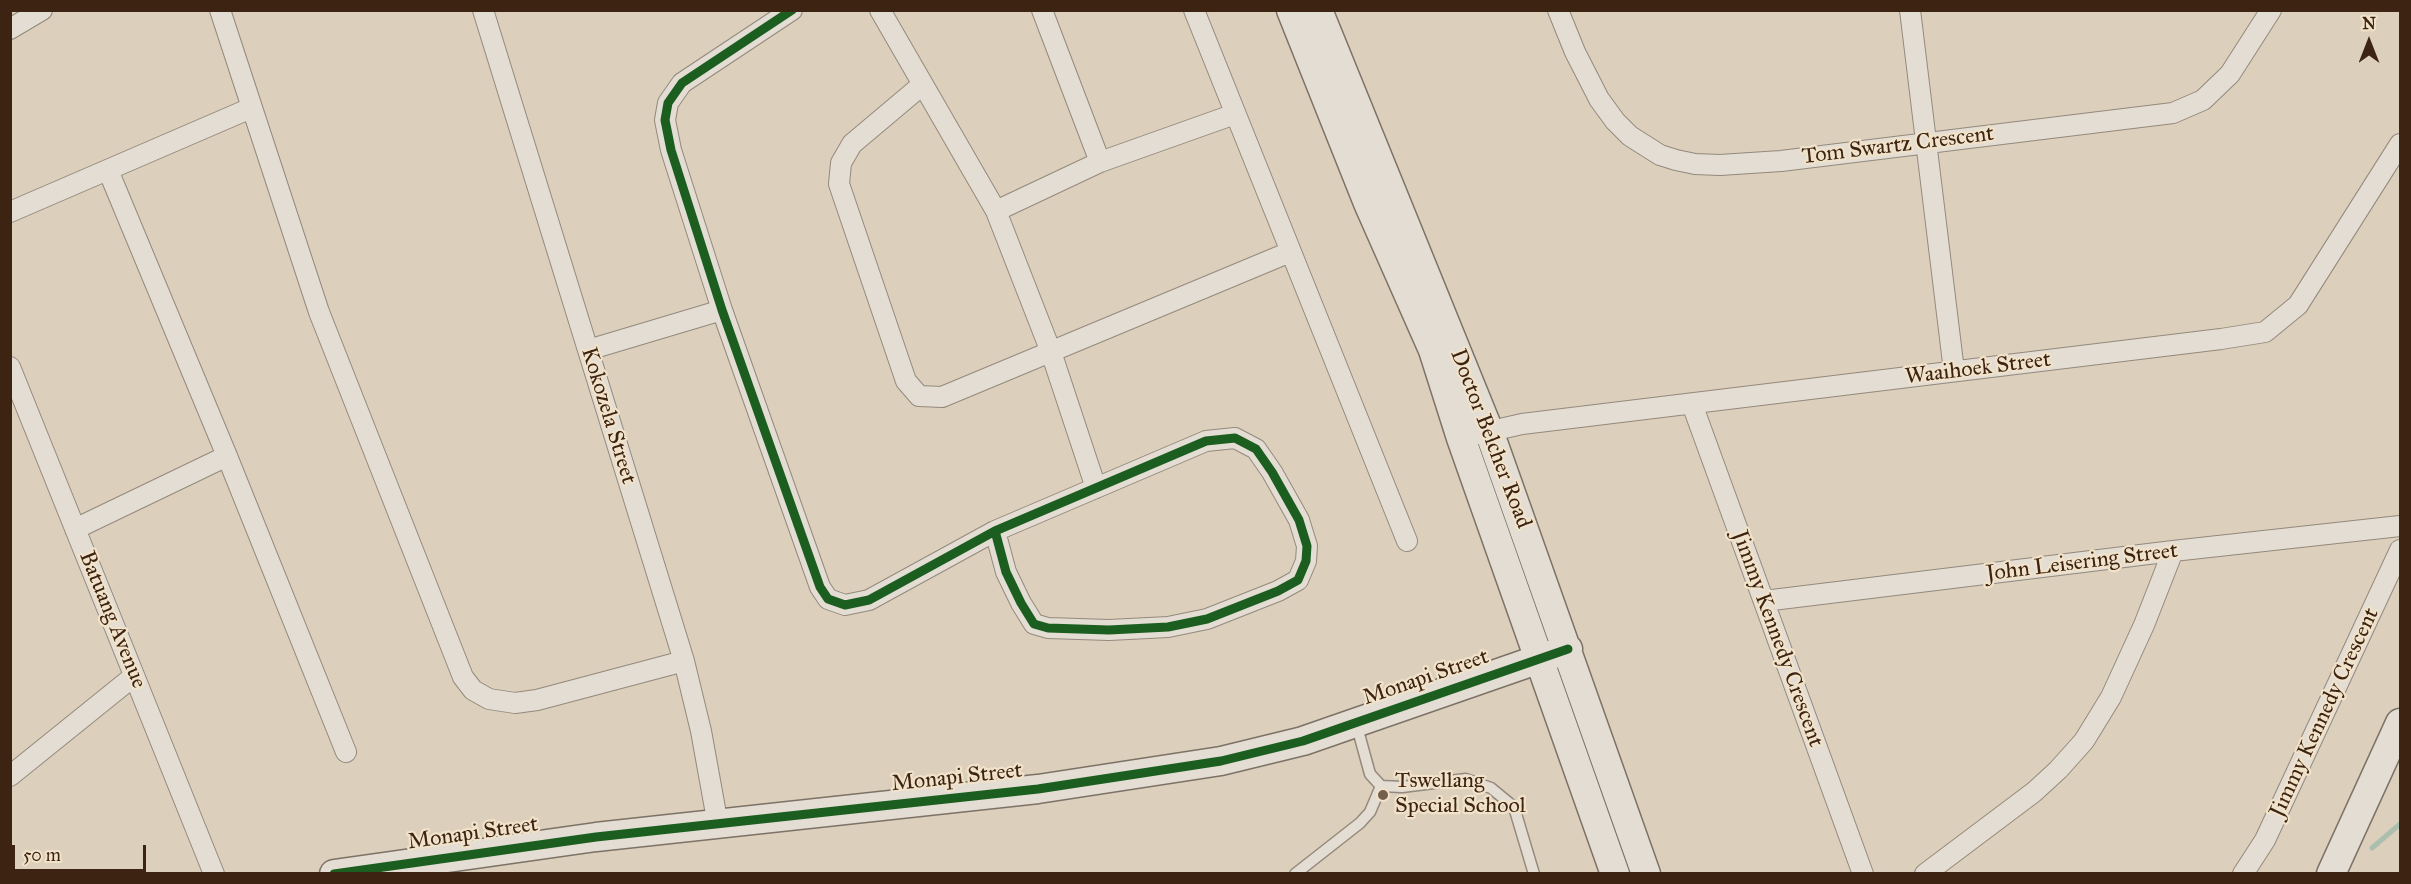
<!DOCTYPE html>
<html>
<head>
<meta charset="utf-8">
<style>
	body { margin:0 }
	#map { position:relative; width:2411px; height:884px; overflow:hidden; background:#dccfbb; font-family:"IM FELL Great Primer",serif }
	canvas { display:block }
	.frame { position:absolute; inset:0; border:12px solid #3d2312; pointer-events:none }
	.north { position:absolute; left:2339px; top:12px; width:60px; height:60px; -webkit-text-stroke:4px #f1e2ca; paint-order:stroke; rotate:0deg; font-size:16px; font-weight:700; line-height:24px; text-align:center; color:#3d2312 }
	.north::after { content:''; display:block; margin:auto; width:21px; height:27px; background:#3d2312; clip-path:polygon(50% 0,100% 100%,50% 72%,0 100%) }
	.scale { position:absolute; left:12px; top:845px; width:134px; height:27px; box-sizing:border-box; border:3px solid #3d2312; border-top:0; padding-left:8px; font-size:18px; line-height:21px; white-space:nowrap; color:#3d2312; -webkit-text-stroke:4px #f1e2ca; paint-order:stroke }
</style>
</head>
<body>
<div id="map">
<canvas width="2411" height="884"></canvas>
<div class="frame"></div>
<div class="north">N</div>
<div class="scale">50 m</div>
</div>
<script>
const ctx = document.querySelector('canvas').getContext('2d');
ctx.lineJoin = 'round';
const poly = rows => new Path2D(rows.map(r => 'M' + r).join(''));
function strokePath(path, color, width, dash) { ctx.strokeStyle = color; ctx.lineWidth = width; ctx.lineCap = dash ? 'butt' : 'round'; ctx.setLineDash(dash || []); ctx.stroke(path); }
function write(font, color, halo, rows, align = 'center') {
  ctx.font = font + ' "IM FELL Great Primer",serif'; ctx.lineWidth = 4.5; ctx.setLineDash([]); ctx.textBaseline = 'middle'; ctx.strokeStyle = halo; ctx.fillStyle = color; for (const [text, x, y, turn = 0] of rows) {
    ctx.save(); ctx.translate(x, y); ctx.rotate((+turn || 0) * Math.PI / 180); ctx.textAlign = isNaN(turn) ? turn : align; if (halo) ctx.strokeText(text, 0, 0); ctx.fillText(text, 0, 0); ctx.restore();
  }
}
strokePath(poly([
	[2372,848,2400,824]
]), '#acbfaf', 5);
const lane = poly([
	[1356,723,1370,774,1381,786,1402,787,1466,779,1491,788,1514,807,1534,874],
	[1295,874,1360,823,1370,812,1381,786]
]);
const street = poly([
	[220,10,319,312,463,677,473,690,489,699,515,703,537,700,684,661],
	[483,10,684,661,701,731,718,825],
	[792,10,682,83,668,103,665,120,671,150,722,310,820,587,828,599,845,605,869,600,995,531,1206,441,1235,438,1256,449,1272,472,1299,520,1307,546,1306,561,1298,580,1278,591,1207,619,1168,627,1109,630,1048,628,1034,624,1021,603,1006,572,995,531],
	[880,10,996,211,1051,352,1096,488],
	[1042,10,1100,162],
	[1194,10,1407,541],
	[1558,10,1575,52,1599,99,1615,121,1630,136,1660,155,1676,160,1695,164,1720,165,1781,161,2173,113,2203,100,2230,74,2271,10],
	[1910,10,1954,371],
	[10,29,42,10],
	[922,85,852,144,841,163,839,184,906,381,919,396,942,397,1290,252],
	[108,170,227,456,346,752],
	[996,211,1100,162,1235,114],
	[10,212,251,108],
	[588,350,722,310],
	[10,367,214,874],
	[1692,404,1863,874],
	[1478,434,1522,424,2221,339,2265,332,2298,305,2400,144],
	[75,529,227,456],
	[1764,601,2173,551,2400,526],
	[10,776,134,676],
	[1925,874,2034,792,2058,770,2084,741,2111,697,2144,625,2173,551],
	[2243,874,2265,840,2400,550]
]);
const secondary = poly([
	[1291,10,1368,203,1433,350,1461,438,1615,874],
	[1318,10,1489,431,1646,874],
	[334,874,596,837,1038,789,1221,761,1303,741,1568,649],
	[2331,874,2400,723]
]);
strokePath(lane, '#94897c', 13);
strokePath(street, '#94897c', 22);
strokePath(secondary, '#7d7266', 31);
strokePath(lane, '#e3ddd3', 10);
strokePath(street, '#e3ddd3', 20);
strokePath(secondary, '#e3ddd3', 28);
strokePath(poly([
	[792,10,682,83,668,103,665,120,671,150,722,310,820,587,828,599,845,605,869,600,995,531,1206,441,1235,438,1256,449,1272,472,1299,520,1307,546,1306,561,1298,580,1278,591,1207,619,1168,627,1109,630,1048,628,1034,624,1021,603,1006,572,995,531],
	[334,874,596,837,1038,789,1221,761,1303,741,1568,649]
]), '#1b5e20', 9);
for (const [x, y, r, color] of [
	[1383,795,6,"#755f4d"]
]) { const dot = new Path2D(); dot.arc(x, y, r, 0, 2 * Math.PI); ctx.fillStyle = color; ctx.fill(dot); strokePath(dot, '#f1e2ca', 2); }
write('22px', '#3d2312', '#f1e2ca', [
	["Tom Swartz Crescent",1898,146,-7],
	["Waaihoek Street",1978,369,-7],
	["Kokozela Street",608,416,73],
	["Doctor Belcher Road",1490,439,69],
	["John Leisering Street",2082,563,-7],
	["Batuang Avenue",112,620,68],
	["Jimmy Kennedy Crescent",1777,639,70],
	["Monapi Street",1426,678,-19],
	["Jimmy Kennedy Crescent",2325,713,-65],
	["Monapi Street",957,778,-6],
	["Monapi Street",473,834,-8]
]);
write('22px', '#3d2312', '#f1e2ca', [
	["Tswellang",1395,782],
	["Special School",1395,807]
], 'left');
</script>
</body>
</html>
